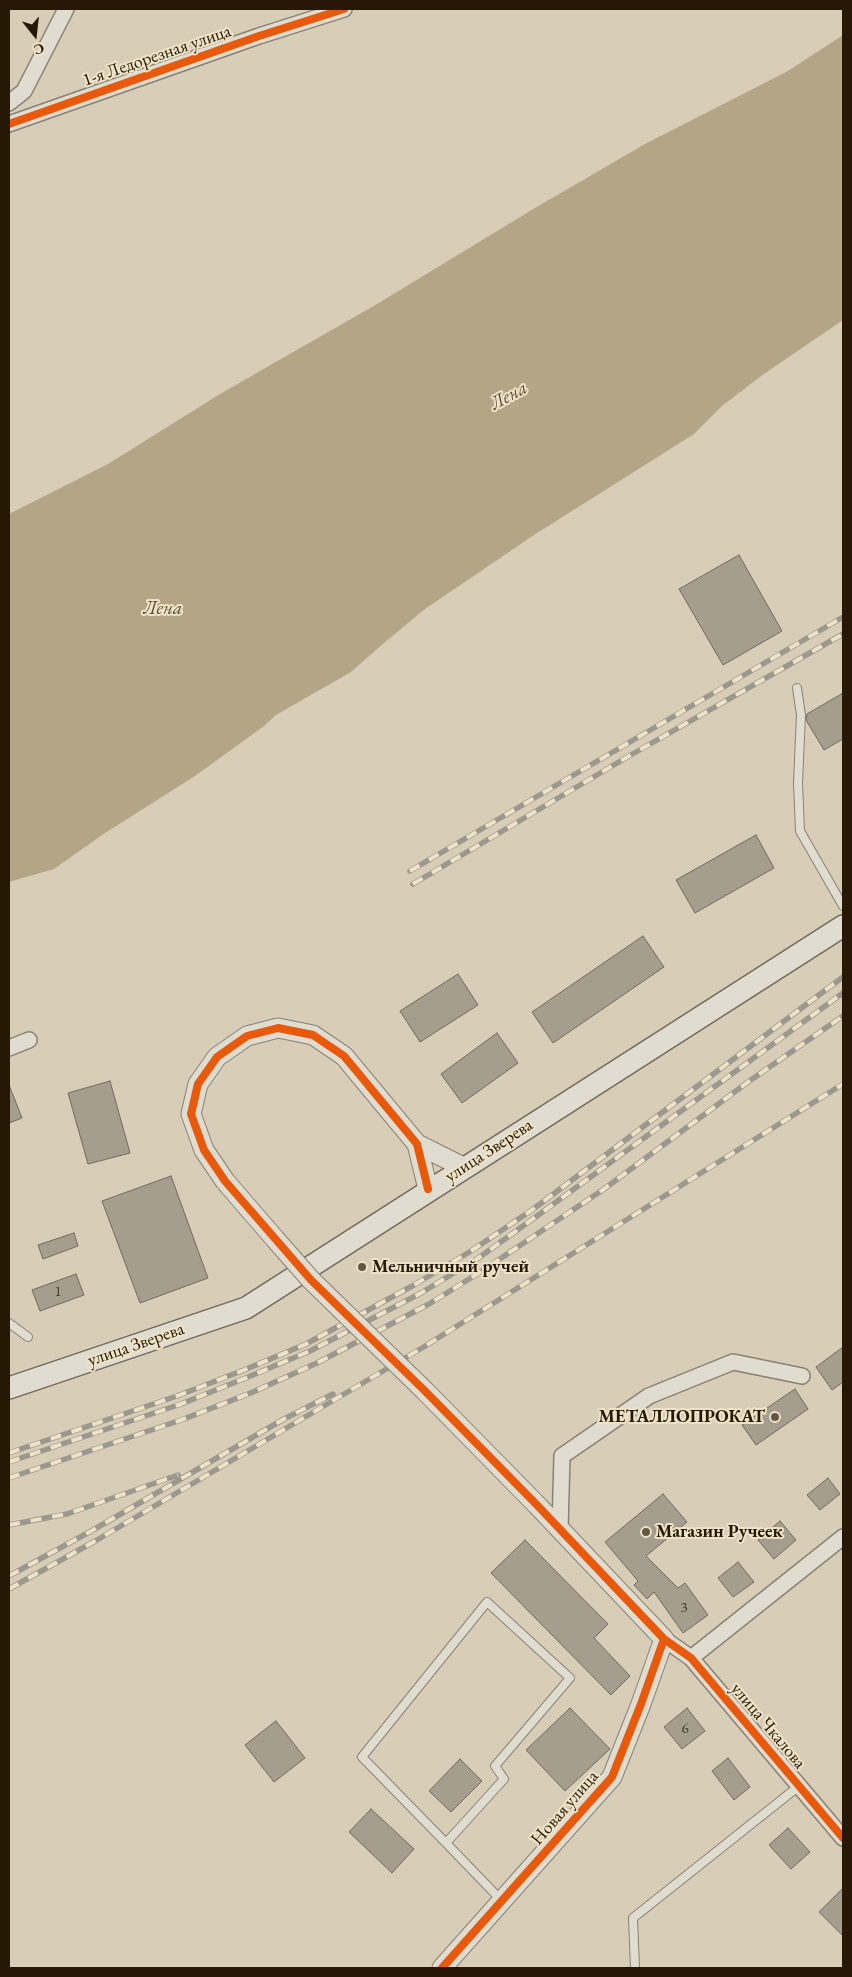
<!DOCTYPE html>
<html>
<head>
<meta charset="utf-8">
<style>
	body { margin:0 }
	#map { position:relative; width:852px; height:1977px; overflow:hidden; background:#d8ceb7; font-family:"EB Garamond",serif }
	canvas { display:block }
	.frame { position:absolute; inset:0; border:10px solid #271805; pointer-events:none }
	.north { position:absolute; left:10px; top:10px; width:50px; height:50px; -webkit-text-stroke:4px #eee3c8; paint-order:stroke; rotate:164deg; font-size:14px; font-weight:700; line-height:20px; text-align:center; color:#271805 }
	.north::after { content:''; display:block; margin:auto; width:18px; height:22px; background:#271805; clip-path:polygon(50% 0,100% 100%,50% 72%,0 100%) }
</style>
</head>
<body>
<div id="map">
<canvas width="852" height="1977"></canvas>
<div class="frame"></div>
<div class="north">С</div>
</div>
<script>
const ctx = document.querySelector('canvas').getContext('2d');
ctx.lineJoin = 'round';
function fill(path, color) { ctx.fillStyle = color; ctx.fill(path, 'evenodd'); }
const poly = rows => new Path2D(rows.map(r => 'M' + r).join(''));
function strokePath(path, color, width, dash) { ctx.strokeStyle = color; ctx.lineWidth = width; ctx.lineCap = dash ? 'butt' : 'round'; ctx.setLineDash(dash || []); ctx.stroke(path); }
function write(font, color, halo, rows, align = 'center') {
  ctx.font = font + ' "EB Garamond",serif'; ctx.lineWidth = 4; ctx.setLineDash([]); ctx.textBaseline = 'middle'; ctx.strokeStyle = halo; ctx.fillStyle = color; for (const [text, x, y, turn = 0] of rows) {
    ctx.save(); ctx.translate(x, y); ctx.rotate((+turn || 0) * Math.PI / 180); ctx.textAlign = isNaN(turn) ? turn : align; if (halo) ctx.strokeText(text, 0, 0); ctx.fillText(text, 0, 0); ctx.restore();
  }
}
fill(poly([
	[843,35,843,320,761,376,722,406,694,434,534,535,425,609,384,643,351,672,276,715,264,726,195,776,102,835,54,869,9,882,9,514,108,464,220,394,377,304,535,208,645,144,788,71]
]), '#b4a587');
const building = poly([
	[739,555,782,631,723,665,679,589,739,555],
	[843,693,843,739,824,750,806,720,807,714,843,693],
	[756,835,774,868,695,913,676,880,756,835],
	[643,936,664,967,553,1043,532,1012,643,936],
	[458,974,478,1005,420,1042,400,1011,458,974],
	[497,1033,518,1063,462,1103,441,1074,497,1033],
	[110,1081,130,1153,88,1164,68,1093,110,1081],
	[9,1085,22,1118,9,1123,9,1085],
	[171,1176,208,1278,140,1303,102,1201,171,1176],
	[74,1233,78,1246,43,1259,38,1245,74,1233],
	[76,1274,84,1295,40,1311,32,1290,76,1274],
	[843,1347,843,1382,832,1390,816,1367,843,1347],
	[795,1389,808,1409,756,1445,742,1425,795,1389],
	[828,1478,840,1494,820,1510,807,1495,828,1478],
	[663,1494,687,1522,646,1556,678,1588,685,1583,708,1615,683,1633,654,1592,647,1599,634,1585,638,1581,605,1542,663,1494],
	[780,1521,796,1540,774,1559,758,1540,780,1521],
	[525,1540,608,1624,594,1638,630,1676,611,1695,491,1573,525,1540],
	[738,1562,754,1582,733,1597,718,1578,738,1562],
	[570,1708,610,1749,565,1791,526,1750,570,1708],
	[687,1708,705,1731,682,1749,664,1727,687,1708],
	[276,1721,305,1758,274,1782,245,1745,276,1721],
	[728,1758,750,1787,734,1800,712,1771,728,1758],
	[460,1759,482,1781,451,1812,429,1791,460,1759],
	[371,1809,414,1849,392,1873,349,1832,371,1809],
	[788,1828,810,1852,791,1869,769,1845,788,1828],
	[843,1888,843,1936,819,1912,843,1888]
]);
fill(building, '#a59d8d');
strokePath(building, '#71695b', 1);
const service = poly([
	[797,688,801,715,798,783,800,831,843,906],
	[9,1323,28,1337],
	[446,1843,504,1779,495,1766,570,1678,487,1602,362,1757,446,1843,502,1901],
	[635,1968,633,1918,799,1786]
]);
const minor = poly([
	[9,103,24,91,66,9],
	[9,124,259,36,344,9],
	[9,1048,29,1040],
	[560,1529,562,1456,649,1396,733,1362,802,1376],
	[664,1639,691,1658,843,1838],
	[691,1658,843,1537]
]);
const tertiary = poly([
	[417,1144,463,1167],
	[275,1239,225,1181,204,1150,191,1114,198,1084,217,1057,247,1036,278,1028,313,1035,344,1056,417,1144,428,1189],
	[442,1968,612,1777,641,1704,664,1639,536,1504]
]);
const secondary = poly([
	[9,1388,246,1308,843,926]
]);
strokePath(service, '#898273', 10);
strokePath(minor, '#898273', 18);
strokePath(tertiary, '#898273', 21);
strokePath(secondary, '#71695b', 24);
strokePath(service, '#e0dcd0', 8);
strokePath(minor, '#e0dcd0', 15);
strokePath(tertiary, '#e0dcd0', 19);
strokePath(secondary, '#e0dcd0', 21);
const rail = poly([
	[410,871,843,617],
	[413,884,629,756,843,634],
	[9,1453,177,1396,244,1370,306,1344,414,1285,471,1251,532,1210,843,977],
	[9,1462,181,1404,248,1377,310,1351,421,1293,477,1259,537,1216,843,993],
	[9,1478,184,1419,253,1392,317,1363,429,1304,482,1271,604,1189,748,1082,843,1016],
	[9,1525,67,1514,178,1475],
	[9,1576,93,1530,284,1419,333,1394],
	[9,1589,97,1540,422,1348,843,1084]
]);
strokePath(rail, '#9c988d', 5.5);
strokePath(rail, '#eee3c8', 4, [11]);
const tertiaryBridge = poly([
	[275,1239,311,1280,425,1391,536,1504]
]);
strokePath(tertiaryBridge, '#898273', 21, []);
strokePath(tertiaryBridge, '#e0dcd0', 19);
strokePath(poly([
	[9,124,259,36,344,9],
	[428,1189,417,1144,344,1056,313,1035,278,1028,247,1036,217,1057,198,1084,191,1114,204,1150,225,1181,311,1280,425,1391,536,1504,664,1639,691,1658,843,1838],
	[442,1968,612,1777,641,1704,664,1639]
]), '#e8590c', 8);
for (const [x, y, r, color] of [
	[362,1267,5,"#655843"],
	[775,1417,5,"#655843"],
	[646,1532,5,"#655843"]
]) { const dot = new Path2D(); dot.arc(x, y, r, 0, 2 * Math.PI); ctx.fillStyle = color; ctx.fill(dot); strokePath(dot, '#eee3c8', 2); }
write('15px', '#463927', null, [
	["1",58,1292],
	["3",684,1608],
	["6",685,1729]
]);
write('18px', '#271805', '#eee3c8', [
	["1-я Ледорезная улица",157,56,-19],
	["улица Зверева",489,1151,-33],
	["улица Зверева",136,1345,-19],
	["улица Чкалова",768,1726,50],
	["Новая улица",565,1808,-49]
]);
write('bold 18px', '#271805', '#eee3c8', [
	["Мельничный ручей",372,1267],
	["МЕТАЛЛОПРОКАТ",765,1417,"right"],
	["Магазин Ручеек",656,1532]
], 'left');
write('italic 19px', '#594a31', '#eee3c8', [
	["Лена",509,396,-29],
	["Лена",163,609]
]);
</script>
</body>
</html>
